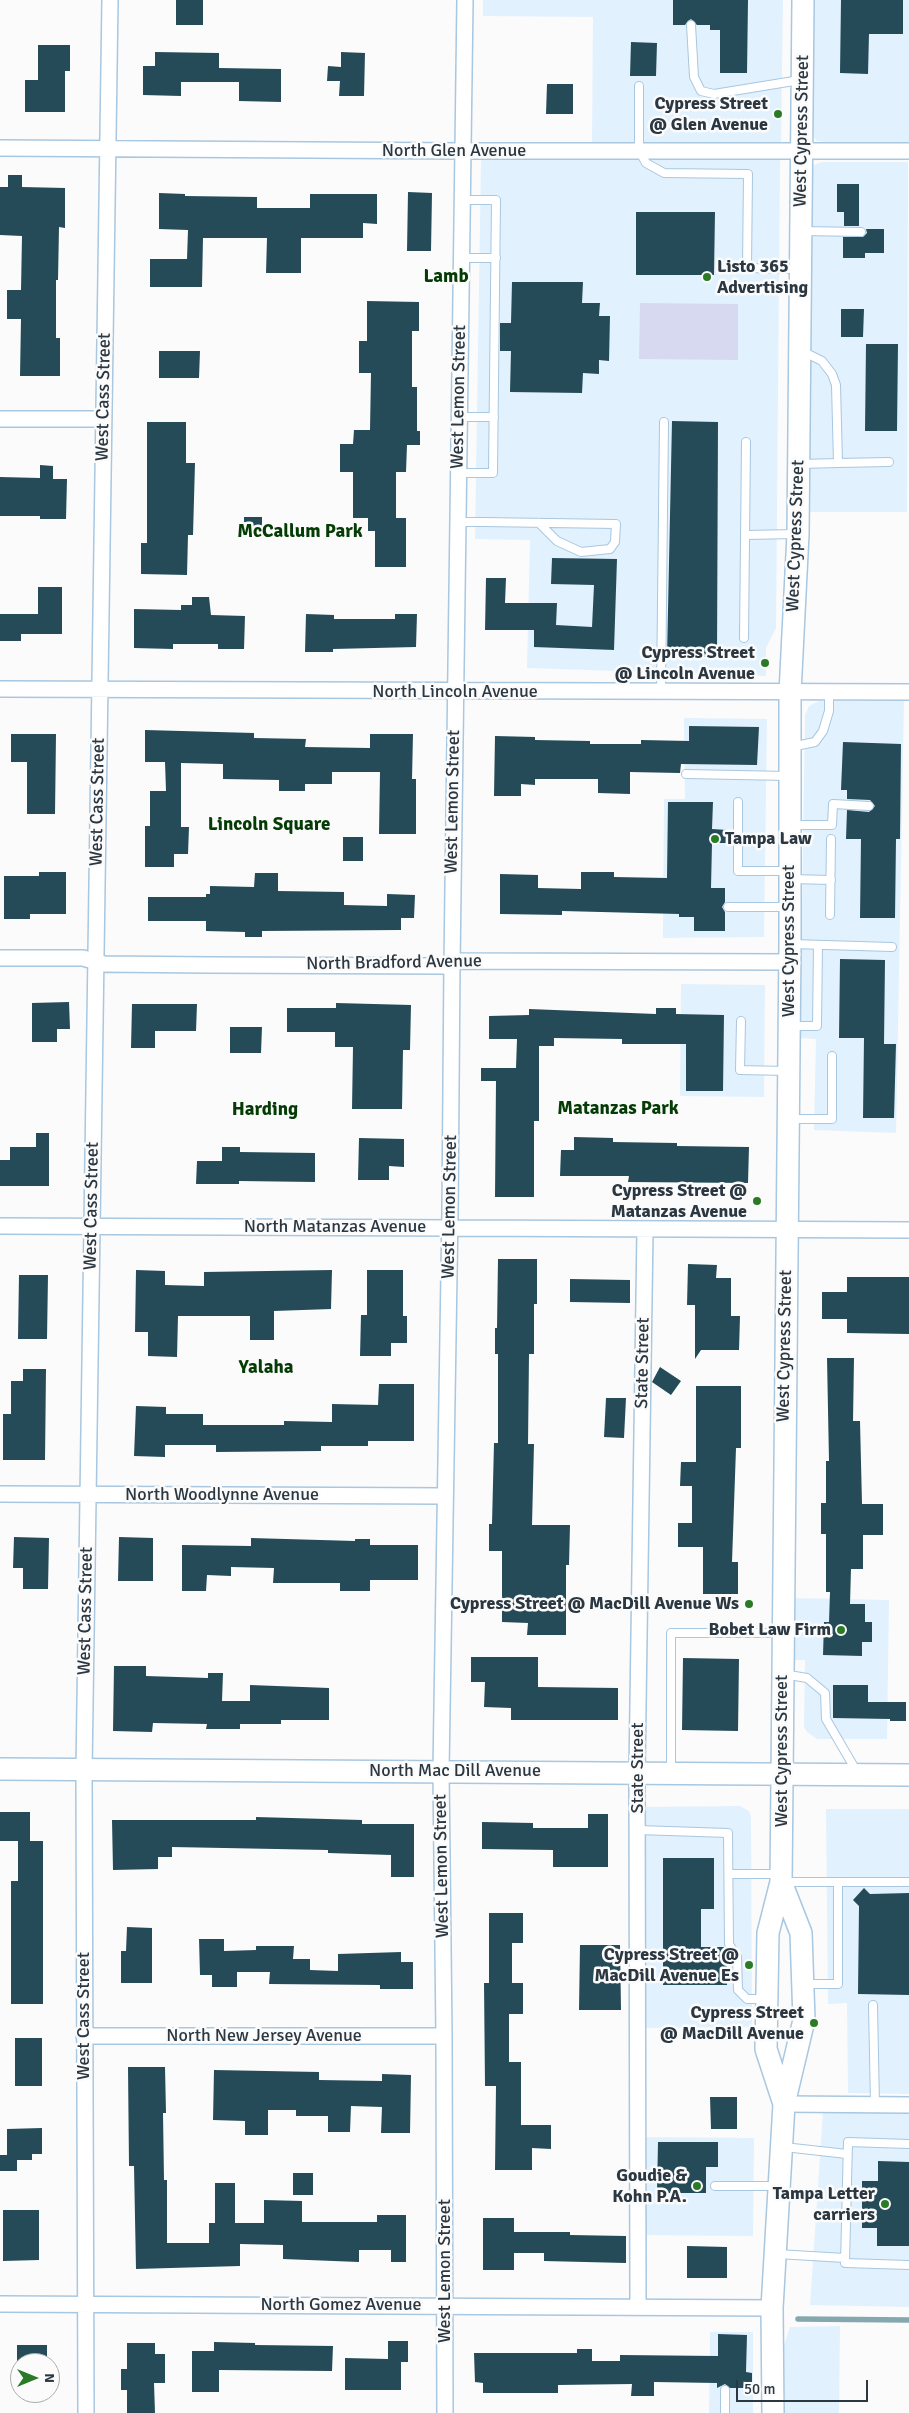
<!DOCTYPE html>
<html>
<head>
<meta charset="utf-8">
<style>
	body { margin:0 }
	#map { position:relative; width:909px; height:2413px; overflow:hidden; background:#fbfbfb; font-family:Signika,sans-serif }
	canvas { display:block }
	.north { position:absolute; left:10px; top:2353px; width:50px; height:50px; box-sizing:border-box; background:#fbfbfb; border:1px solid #a8adb1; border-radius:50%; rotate:90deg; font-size:14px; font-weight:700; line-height:20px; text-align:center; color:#2b3741 }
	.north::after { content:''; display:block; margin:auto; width:18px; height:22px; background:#297b26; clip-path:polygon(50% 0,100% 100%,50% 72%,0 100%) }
	.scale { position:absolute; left:736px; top:2380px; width:132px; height:22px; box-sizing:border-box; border:2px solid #2b3741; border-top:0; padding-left:6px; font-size:15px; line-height:18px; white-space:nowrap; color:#2b3741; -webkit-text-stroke:4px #fbfbfb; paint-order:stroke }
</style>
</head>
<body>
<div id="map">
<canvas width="909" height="2413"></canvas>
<div class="north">N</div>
<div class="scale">50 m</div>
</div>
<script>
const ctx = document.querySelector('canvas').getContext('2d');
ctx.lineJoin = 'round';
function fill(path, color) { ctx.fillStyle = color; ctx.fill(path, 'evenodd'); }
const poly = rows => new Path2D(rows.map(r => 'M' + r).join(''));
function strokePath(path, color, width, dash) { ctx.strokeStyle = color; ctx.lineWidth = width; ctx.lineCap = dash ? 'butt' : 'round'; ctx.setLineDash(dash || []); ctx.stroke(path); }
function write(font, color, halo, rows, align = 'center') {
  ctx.font = font + ' Signika,sans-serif'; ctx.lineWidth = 5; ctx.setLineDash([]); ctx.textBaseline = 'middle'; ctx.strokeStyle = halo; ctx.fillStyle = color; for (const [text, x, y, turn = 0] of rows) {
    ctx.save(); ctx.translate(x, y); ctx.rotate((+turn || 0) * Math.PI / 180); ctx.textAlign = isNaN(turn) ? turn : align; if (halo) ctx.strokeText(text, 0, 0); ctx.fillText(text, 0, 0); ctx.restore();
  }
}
fill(poly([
	[483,0,783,0,781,143,592,143,593,17,483,16],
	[813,0,909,0,909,144,830,143,817,141,813,136],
	[483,159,780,160,776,628,766,648,766,676,527,668,530,540,475,539,481,161],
	[822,162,908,162,907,512,807,512,811,175,814,165],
	[819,701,904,701,896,1133,814,1130,816,1039,800,1038,805,715,809,706],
	[684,718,767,719,764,937,663,938,664,799,685,799],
	[681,984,765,985,764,1097,680,1096],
	[793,1598,889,1600,887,1739,817,1739,807,1732,804,1727,805,1660,795,1660],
	[740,1806,749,1811,751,1816,752,2027,640,2028,641,1807],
	[826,1809,909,1809,909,2094,848,2093,847,2003,828,2004],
	[823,2112,909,2113,909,2307,810,2305],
	[641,2137,754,2138,753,2236,641,2235],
	[840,2326,839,2413,785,2413,784,2345,790,2327],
	[710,2332,753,2332,753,2413,709,2413]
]), '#e2f1fe');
fill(poly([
	[640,303,738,304,738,360,639,359]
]), '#d7d9f1');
strokePath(poly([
	[798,2319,909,2320]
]), '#85a8ae', 5.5);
fill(poly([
	[176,0,203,0,203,25,176,25],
	[673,0,748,0,747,73,720,73,720,30,710,30,710,25,697,25,691,19,688,21,685,25,673,25],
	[841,0,903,0,903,34,869,34,868,74,840,73],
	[631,42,657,43,656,76,630,76],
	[38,45,70,45,70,71,65,71,65,112,25,112,25,80,38,80],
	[155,52,219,53,219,68,281,69,281,102,239,101,239,82,181,82,181,96,143,95,143,66,155,66],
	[341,52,365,53,364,96,339,96,340,81,327,81,328,66,341,67],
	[547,84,573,84,573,114,546,114],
	[8,175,22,175,22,187,65,188,65,228,59,227,58,280,56,280,56,338,60,338,60,376,20,376,21,319,7,319,7,290,21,290,22,236,0,235,0,187,8,187],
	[837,184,859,184,859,226,844,226,844,212,837,212],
	[408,192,432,193,431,251,407,251],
	[159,193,185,194,185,196,257,197,257,208,310,208,310,194,377,194,377,224,363,223,363,238,301,238,301,273,266,273,267,238,203,238,202,287,150,287,150,259,187,259,188,230,159,229],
	[636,212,715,212,714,275,636,275],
	[866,229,884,229,884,253,865,253,865,258,843,258,843,237,863,237,867,233],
	[512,282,583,282,582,303,600,303,599,316,610,316,609,361,599,360,599,374,583,373,582,393,510,392,511,351,500,351,500,323,511,323],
	[367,301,419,302,419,331,412,331,412,387,417,387,417,431,420,431,420,445,407,445,406,472,396,472,396,518,406,518,406,567,375,567,375,531,368,531,368,518,353,518,353,472,340,472,340,444,353,444,354,430,370,430,371,373,359,373,359,341,367,341],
	[841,309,864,309,863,337,841,337],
	[866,344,898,344,897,431,865,431],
	[159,351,200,351,199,378,159,378],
	[672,421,718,422,717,657,667,657],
	[147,422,186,422,186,463,195,463,193,535,188,535,187,575,141,574,141,543,147,543],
	[40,465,53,466,53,479,67,479,66,519,40,519,40,516,0,516,0,477,40,478],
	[244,517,262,517,262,536,244,536],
	[552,558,617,559,614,650,534,647,534,630,485,630,486,578,506,578,505,603,557,603,556,625,592,627,594,585,551,584],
	[38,587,62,587,62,634,21,634,21,641,0,641,0,614,38,614],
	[192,597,209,597,211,615,245,616,244,649,218,649,218,644,173,644,173,649,134,648,134,609,181,610,181,605,192,605],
	[306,614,334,615,334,619,395,619,395,614,417,614,416,647,333,649,333,652,305,652],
	[689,726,759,727,757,765,681,764,680,773,630,772,630,794,598,793,598,779,535,779,535,785,521,784,521,796,494,796,495,736,535,737,535,740,590,741,590,744,641,744,641,740,689,741],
	[145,730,254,733,254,738,306,739,305,747,370,748,370,734,413,734,412,779,416,779,416,834,379,834,380,772,332,772,332,784,305,784,305,791,279,791,279,780,223,779,223,764,181,763,181,827,189,827,188,854,174,854,174,867,145,867,145,826,150,826,150,791,166,791,165,762,145,762],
	[11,734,56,734,55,814,27,814,27,762,11,762],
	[843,742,901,744,900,839,896,839,895,918,860,918,861,839,846,839,847,810,869,812,875,806,870,800,847,799,847,790,841,790],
	[668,802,713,802,712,829,727,830,727,843,712,843,711,888,725,888,725,902,722,907,725,912,725,931,694,931,694,917,679,917,679,914,562,911,562,915,500,914,500,874,538,875,538,888,581,889,581,872,614,872,614,877,667,878],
	[343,837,363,837,363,861,343,861],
	[39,872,66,872,66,914,30,914,30,919,4,919,4,876,39,876],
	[255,873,278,873,278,891,344,892,344,905,387,906,387,894,415,895,414,918,401,918,401,930,262,931,262,937,245,937,245,932,206,931,206,921,148,921,148,897,206,897,206,894,210,894,210,886,254,887],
	[840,959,885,960,884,1044,896,1044,894,1118,863,1118,864,1038,839,1038],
	[69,1002,70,1029,57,1029,57,1042,32,1042,32,1003],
	[336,1003,411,1005,410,1050,403,1050,402,1109,352,1109,353,1047,335,1047,335,1032,287,1032,287,1008,336,1008],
	[132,1004,197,1004,196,1031,155,1031,155,1048,131,1048],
	[656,1008,676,1008,676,1014,724,1015,723,1091,686,1091,686,1044,622,1044,622,1039,554,1038,554,1046,539,1046,539,1121,534,1121,534,1197,495,1197,496,1081,481,1081,481,1068,516,1068,517,1039,489,1039,489,1016,529,1015,529,1009,656,1014],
	[230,1027,262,1027,261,1053,230,1053],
	[36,1133,49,1133,49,1186,0,1186,0,1160,10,1160,10,1147,36,1147],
	[574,1137,613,1138,613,1142,677,1143,677,1146,749,1147,748,1183,628,1182,629,1176,560,1176,561,1150,574,1150],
	[359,1138,404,1139,404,1167,389,1166,389,1180,358,1180],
	[222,1147,240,1147,240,1152,315,1153,315,1182,239,1181,239,1184,196,1184,197,1161,222,1161],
	[498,1259,537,1259,537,1304,534,1304,534,1354,529,1354,528,1444,534,1444,532,1525,570,1525,569,1565,566,1565,566,1635,527,1635,528,1623,502,1622,502,1551,489,1551,489,1524,492,1524,494,1443,498,1443,498,1354,495,1354,495,1328,497,1328],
	[688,1264,717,1265,716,1278,731,1278,731,1316,740,1316,739,1350,701,1350,695,1359,695,1305,687,1305],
	[136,1270,165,1271,165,1285,204,1286,204,1272,332,1270,331,1309,274,1311,274,1340,250,1340,250,1316,178,1316,177,1357,148,1356,148,1332,135,1332],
	[367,1270,403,1270,403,1316,407,1316,407,1343,391,1343,391,1356,360,1356,361,1315,367,1315],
	[19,1275,48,1275,47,1339,18,1339],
	[847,1277,909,1277,909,1334,847,1333,847,1319,822,1319,822,1292,847,1292],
	[570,1279,630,1280,630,1303,570,1302],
	[827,1358,854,1358,853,1421,860,1421,862,1504,883,1504,883,1535,863,1535,863,1569,851,1569,850,1604,865,1604,865,1622,872,1622,872,1642,862,1642,862,1656,823,1655,824,1622,829,1622,830,1592,826,1592,826,1534,821,1534,821,1503,826,1503,826,1461,829,1461],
	[660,1367,681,1381,671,1395,652,1382],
	[23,1369,46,1369,45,1460,3,1460,3,1414,11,1414,11,1381,23,1381],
	[379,1384,414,1384,414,1441,368,1441,368,1446,321,1446,321,1451,216,1452,216,1445,165,1445,165,1457,134,1456,136,1406,166,1407,166,1414,203,1414,203,1425,284,1425,284,1421,332,1422,332,1404,378,1405],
	[696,1386,741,1386,741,1448,736,1448,732,1562,738,1562,738,1594,703,1594,703,1547,678,1547,678,1523,692,1523,692,1486,680,1486,681,1462,696,1462],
	[606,1398,626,1398,624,1438,604,1437],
	[14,1537,49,1538,48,1589,23,1589,23,1568,13,1568],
	[119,1537,153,1538,153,1581,118,1581],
	[251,1538,355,1541,355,1539,370,1539,370,1545,418,1545,418,1580,370,1580,370,1591,340,1591,340,1583,273,1583,274,1568,231,1567,231,1576,207,1575,206,1591,182,1591,182,1545,251,1546],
	[471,1657,538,1657,538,1687,618,1688,618,1720,511,1720,511,1708,484,1707,485,1682,471,1682],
	[683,1658,739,1659,738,1731,682,1730],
	[114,1666,146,1666,146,1676,208,1678,208,1673,223,1673,222,1701,250,1701,250,1685,329,1688,329,1720,281,1720,281,1724,240,1724,240,1729,206,1729,207,1724,153,1723,152,1732,113,1731],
	[833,1685,868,1685,868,1702,906,1702,906,1721,890,1721,890,1719,833,1718],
	[0,1812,30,1812,30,1841,43,1841,43,2004,11,2004,11,1881,18,1881,18,1841,0,1841],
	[588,1814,608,1814,608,1867,553,1867,553,1850,482,1849,482,1822,533,1823,533,1828,588,1828],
	[256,1817,362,1820,362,1824,414,1824,414,1877,391,1877,391,1855,328,1853,328,1850,172,1847,172,1857,158,1857,158,1869,113,1870,112,1820,256,1820],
	[663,1858,714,1858,714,1909,701,1909,701,1947,724,1947,727,1951,727,1985,663,1985],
	[864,1888,870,1894,909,1893,909,1995,858,1994,859,1906,853,1900],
	[489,1913,523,1913,523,1943,512,1943,512,1983,523,1983,523,2014,509,2014,509,2062,521,2062,521,2125,551,2125,551,2149,532,2148,532,2170,495,2170,496,2086,485,2086,484,1983,489,1983],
	[127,1927,152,1928,152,1983,121,1983,121,1951,126,1951],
	[199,1939,224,1939,224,1951,256,1950,256,1946,294,1946,293,1959,310,1959,310,1970,338,1971,338,1954,401,1952,401,1962,413,1962,413,1989,380,1989,380,1985,269,1984,270,1972,237,1972,237,1987,212,1987,212,1975,200,1975],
	[580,1945,620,1945,621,2010,579,2010],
	[15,2038,42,2038,42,2086,15,2086],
	[128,2067,165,2067,166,2113,163,2113,164,2180,167,2180,167,2243,209,2243,209,2223,215,2223,215,2183,235,2183,235,2223,264,2223,264,2200,302,2201,302,2222,377,2222,377,2215,406,2215,406,2262,391,2262,391,2250,359,2250,359,2262,283,2259,283,2245,240,2244,240,2266,136,2269,134,2166,129,2166],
	[214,2070,319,2072,319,2080,382,2081,382,2074,411,2075,410,2133,381,2133,382,2107,351,2106,350,2132,328,2132,328,2116,296,2116,296,2110,268,2110,268,2135,245,2135,245,2121,213,2120],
	[710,2097,737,2097,737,2129,711,2129],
	[42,2128,42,2154,32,2154,32,2160,17,2160,17,2171,0,2171,0,2155,7,2155,7,2129],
	[658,2142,718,2142,718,2167,706,2167,706,2193,657,2193],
	[878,2161,909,2162,909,2246,877,2246,877,2228,862,2228,862,2181,878,2181],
	[293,2173,313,2173,313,2195,293,2195],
	[3,2210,39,2210,39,2260,3,2261],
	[483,2218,514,2218,514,2232,570,2232,570,2235,626,2236,626,2263,544,2261,544,2253,514,2253,514,2270,483,2270],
	[687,2246,727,2247,727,2278,687,2278],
	[718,2334,747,2335,746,2372,752,2373,752,2388,730,2388,725,2384,717,2388,717,2383,654,2382,654,2396,631,2396,632,2384,558,2385,558,2393,483,2393,483,2383,475,2382,474,2353,577,2353,577,2349,592,2349,592,2361,620,2361,620,2355,718,2356],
	[388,2341,408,2341,408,2362,401,2362,401,2390,345,2390,345,2358,388,2359],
	[214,2342,255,2343,255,2345,333,2346,332,2371,219,2370,219,2392,192,2392,192,2351,214,2351],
	[127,2343,155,2343,155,2354,165,2354,165,2383,154,2383,155,2413,127,2413,127,2390,121,2390,121,2369,127,2369],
	[17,2345,47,2345,47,2363,17,2363]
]), '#254b58');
const lane = poly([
	[691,25,694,77,701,91,714,94,800,80],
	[639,86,639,150,646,163,664,173,748,174,747,268,798,269],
	[802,231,861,232],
	[462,258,496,258],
	[459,417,494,417],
	[838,463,889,462],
	[800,464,838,463,836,385,832,374,822,361,802,351],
	[458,473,493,473,496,200,462,200],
	[457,522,483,522,616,524,615,542,610,549,581,552,557,541,539,523],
	[745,535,796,534],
	[744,638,746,442],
	[661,693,664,422],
	[791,747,815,742,823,731,829,711,829,691],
	[686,774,788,776],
	[738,802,738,871,789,871],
	[791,825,832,825,833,804,869,806],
	[790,879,831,880],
	[728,907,788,907],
	[830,915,831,839],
	[792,944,892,947],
	[741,1021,740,1070,786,1071],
	[791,1026,817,1026,818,945],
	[789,1119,832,1119,832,1056],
	[783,1674,807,1678,825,1693,826,1719,857,1772],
	[671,1772,671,1633,783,1633],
	[638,1830,728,1833,729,1944,737,1957,738,1990,747,1999,765,1999],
	[729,1874,779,1874],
	[784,1882,909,1882],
	[805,1984,838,1984,838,1882],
	[873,2005,875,2105],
	[909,2144,848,2142,845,2263,909,2265],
	[784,2147,847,2154],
	[715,2186,778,2186],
	[777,2254,845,2258],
	[725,2413,725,2390]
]);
const street = poly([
	[0,148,463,151,909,151],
	[0,419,104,419],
	[0,689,909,692],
	[0,958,83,958,104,964,210,965,444,966,461,961,789,962],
	[0,1226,909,1230],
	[0,1494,445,1496],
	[84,2036,444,2036],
	[784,2104,909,2105],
	[0,2304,772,2308],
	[638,2307,637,1772,645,1230],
	[86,2413,84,1770,110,0],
	[445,2413,444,2036,441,1771,450,1211,452,963,465,0]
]);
const secondary = poly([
	[0,1769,909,1775],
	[784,2104,766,2049,768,1933,781,1882,790,944,790,693,798,534,803,0],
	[773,2413,772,2308,784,2104,804,2020,801,1933,781,1882]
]);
strokePath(lane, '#a8c7e0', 10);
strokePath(street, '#a8c7e0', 18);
strokePath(secondary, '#a8c7e0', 24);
strokePath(lane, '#fff', 8);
strokePath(street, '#fff', 15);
strokePath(secondary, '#fff', 21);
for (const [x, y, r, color] of [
	[778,114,5,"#297b26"],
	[707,277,5,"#297b26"],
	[765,663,5,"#297b26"],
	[715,839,5,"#297b26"],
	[757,1201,5,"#297b26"],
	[749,1604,5,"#297b26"],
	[841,1630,5,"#297b26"],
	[749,1965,5,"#297b26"],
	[814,2023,5,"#297b26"],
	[697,2186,5,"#297b26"],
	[885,2204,5,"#297b26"]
]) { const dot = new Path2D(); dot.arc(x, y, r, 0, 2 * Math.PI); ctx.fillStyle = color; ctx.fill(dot); strokePath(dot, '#fbfbfb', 2); }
write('bold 18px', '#2b3741', '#fbfbfb', [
	["Cypress Street",768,104],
	["@ Glen Avenue",768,125],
	["Listo 365",717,267,"left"],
	["Advertising",717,288,"left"],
	["Cypress Street",755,653],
	["@ Lincoln Avenue",755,674],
	["Tampa Law",725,839,"left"],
	["Cypress Street @",747,1191],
	["Matanzas Avenue",747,1212],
	["Cypress Street @ MacDill Avenue Ws",739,1604],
	["Bobet Law Firm",831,1630],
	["Cypress Street @",739,1955],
	["MacDill Avenue Es",739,1976],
	["Cypress Street",804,2013],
	["@ MacDill Avenue",804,2034],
	["Goudie &",687,2176],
	["Kohn P.A.",687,2197],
	["Tampa Letter",875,2194],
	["carriers",875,2215]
], 'right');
write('18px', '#2b3741', '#fbfbfb', [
	["West Cypress Street",802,131,-89],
	["North Glen Avenue",454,151],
	["West Cass Street",104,397,-89],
	["West Lemon Street",459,397,-89],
	["West Cypress Street",796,536,-88],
	["North Lincoln Avenue",455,692],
	["West Cass Street",98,802,-89],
	["West Lemon Street",453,802,-89],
	["West Cypress Street",789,941,-90],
	["North Bradford Avenue",394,963,-1],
	["West Cass Street",92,1206,-89],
	["West Lemon Street",450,1207,-89],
	["North Matanzas Avenue",335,1227],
	["West Cypress Street",785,1346,-89],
	["State Street",643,1363,-89],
	["North Woodlynne Avenue",222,1495],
	["West Cass Street",86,1611,-89],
	["West Cypress Street",782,1751,-90],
	["State Street",638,1768,-90],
	["North Mac Dill Avenue",455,1771],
	["West Lemon Street",442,1866,-91],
	["West Cass Street",84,2016,-90],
	["North New Jersey Avenue",264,2036],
	["West Lemon Street",445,2271,-90],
	["North Gomez Avenue",341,2305]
]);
write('bold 19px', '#053c05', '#fbfbfb', [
	["Lamb",446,277],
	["McCallum Park",300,532],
	["Lincoln Square",269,825],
	["Matanzas Park",618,1109],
	["Harding",265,1110],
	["Yalaha",266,1368]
]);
</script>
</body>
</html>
